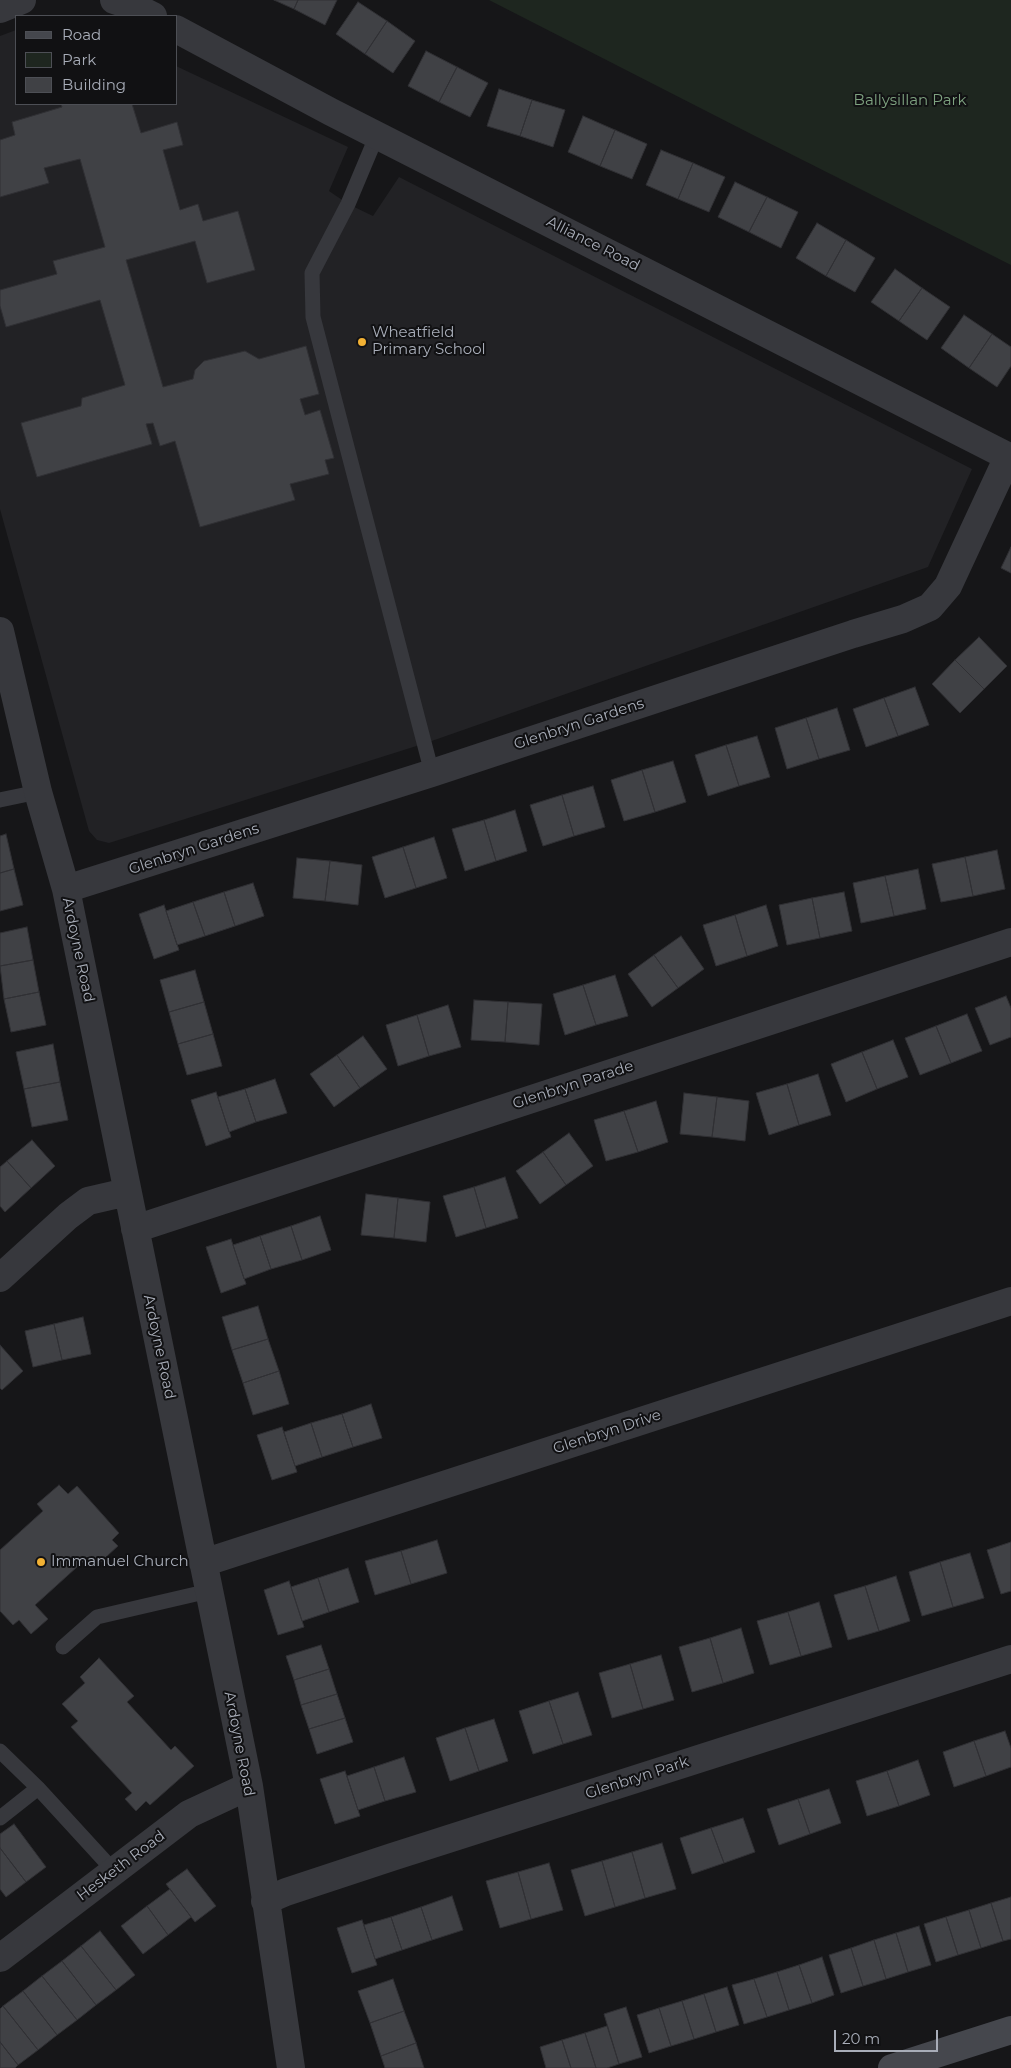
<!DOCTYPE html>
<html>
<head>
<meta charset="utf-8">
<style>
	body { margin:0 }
	#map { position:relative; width:1011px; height:2068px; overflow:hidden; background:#161618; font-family:Montserrat,sans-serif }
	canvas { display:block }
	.legend { position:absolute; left:15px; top:15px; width:162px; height:90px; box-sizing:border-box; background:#111113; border:1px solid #4d4f55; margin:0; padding:6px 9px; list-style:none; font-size:15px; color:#a8adb8 }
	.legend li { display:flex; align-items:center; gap:10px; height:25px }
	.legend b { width:25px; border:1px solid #4d4f55 }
	.scale { position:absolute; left:834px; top:2030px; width:104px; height:22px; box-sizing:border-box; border:2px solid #a8adb8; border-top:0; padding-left:6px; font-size:15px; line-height:18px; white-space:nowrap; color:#a8adb8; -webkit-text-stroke:4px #111113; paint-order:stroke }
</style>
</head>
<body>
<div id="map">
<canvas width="1011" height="2068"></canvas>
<ul class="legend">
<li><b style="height:6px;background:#45474d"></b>Road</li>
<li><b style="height:14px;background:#1e261f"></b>Park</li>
<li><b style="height:14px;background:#404145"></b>Building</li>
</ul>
<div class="scale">20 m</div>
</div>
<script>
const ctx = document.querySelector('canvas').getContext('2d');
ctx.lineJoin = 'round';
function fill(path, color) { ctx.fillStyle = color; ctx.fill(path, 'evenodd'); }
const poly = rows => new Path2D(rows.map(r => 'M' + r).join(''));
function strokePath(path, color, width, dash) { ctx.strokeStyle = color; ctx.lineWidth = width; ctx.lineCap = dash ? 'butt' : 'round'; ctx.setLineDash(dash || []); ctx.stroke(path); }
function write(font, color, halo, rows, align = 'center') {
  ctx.font = font + ' Montserrat,sans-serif'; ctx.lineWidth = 4; ctx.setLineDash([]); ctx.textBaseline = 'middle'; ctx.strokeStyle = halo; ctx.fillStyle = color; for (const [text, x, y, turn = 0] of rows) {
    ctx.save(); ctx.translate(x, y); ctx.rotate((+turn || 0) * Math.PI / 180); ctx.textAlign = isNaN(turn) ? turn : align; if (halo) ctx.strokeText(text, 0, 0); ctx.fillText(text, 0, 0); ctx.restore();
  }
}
fill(poly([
	[16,30,16,104,176,104,176,66,348,147,329,191,348,204,373,216,399,177,972,469,928,567,426,743,109,843,97,840,89,831,0,509,0,36]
]), '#222225');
fill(poly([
	[489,0,1011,0,1011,265,755,136]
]), '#1e261f');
const building = poly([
	[274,0,298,0,294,9,274,0],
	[298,0,337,0,325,25,294,9,298,0],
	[358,2,387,21,365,54,336,34,358,2],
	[387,21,415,41,393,73,365,54,387,21],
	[426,51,457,67,439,102,408,86,426,51],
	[457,67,488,83,470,117,439,102,457,67],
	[499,89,532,100,520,136,487,126,499,89],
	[532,100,565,110,553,147,520,136,532,100],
	[61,104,132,104,141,133,177,122,183,145,163,150,180,210,198,204,203,221,238,211,255,270,207,283,195,241,126,260,163,387,193,379,195,370,204,361,245,351,259,359,306,346,319,394,300,399,305,415,320,410,334,458,325,460,329,474,290,484,295,500,200,527,175,441,160,446,153,423,146,424,152,444,37,477,21,423,81,406,82,398,125,385,100,300,6,327,0,306,0,290,57,274,53,261,105,247,80,159,44,168,49,183,0,197,0,140,15,135,12,122,62,107,61,104],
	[583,116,615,130,600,166,568,152,583,116],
	[615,130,647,144,632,179,600,166,615,130],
	[661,150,693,163,678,199,646,185,661,150],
	[693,163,725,177,709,212,678,199,693,163],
	[735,182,767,197,749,232,718,217,735,182],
	[767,197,798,212,781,248,749,232,767,197],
	[817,223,846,240,826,276,796,258,817,223],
	[846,240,875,258,855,292,826,276,846,240],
	[895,269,922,288,899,321,871,302,895,269],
	[922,288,950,307,927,340,899,321,922,288],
	[964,315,992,334,969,368,941,348,964,315],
	[992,334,1011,347,1011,366,997,387,969,368,992,334],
	[1011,547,1011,573,1001,568,1011,547],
	[979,637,1007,666,984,689,955,660,979,637],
	[955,660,984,689,960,713,932,684,955,660],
	[915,687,929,725,898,736,884,698,915,687],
	[884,698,898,736,866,747,853,709,884,698],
	[837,708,850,750,819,759,806,718,837,708],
	[806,718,819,759,787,769,775,728,806,718],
	[757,736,770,777,739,786,726,745,757,736],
	[726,745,739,786,708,796,695,755,726,745],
	[673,761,686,802,655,812,642,770,673,761],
	[642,770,655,812,624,821,611,780,642,770],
	[593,786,605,827,574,836,562,795,593,786],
	[562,795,574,836,543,846,530,805,562,795],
	[515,810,527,851,496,861,484,820,515,810],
	[484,820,496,861,465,871,452,829,484,820],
	[6,834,14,869,0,873,0,836,6,834],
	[434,837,447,878,416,888,403,847,434,837],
	[403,847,416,888,385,898,372,857,403,847],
	[997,850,1005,889,973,896,965,857,997,850],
	[965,857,973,896,941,902,932,864,965,857],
	[297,858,330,861,325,901,293,898,297,858],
	[330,861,362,865,358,905,325,901,330,861],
	[14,869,23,905,0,911,0,873,14,869],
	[918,869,926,909,894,916,885,876,918,869],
	[885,876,894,916,861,923,853,883,885,876],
	[253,883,264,916,235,926,224,892,253,883],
	[224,892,235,926,205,936,193,902,224,892],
	[844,892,852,931,820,938,812,898,844,892],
	[812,898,820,938,787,945,779,905,812,898],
	[193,902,205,936,177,945,166,911,193,902],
	[164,905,179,950,154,959,139,914,164,905],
	[766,905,778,946,747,956,735,915,766,905],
	[735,915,747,956,716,966,703,925,735,915],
	[27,927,33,960,0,966,0,933,27,927],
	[681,936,704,969,678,988,654,955,681,936],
	[654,955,678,988,652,1007,628,974,654,955],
	[33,960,39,992,4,999,0,966,33,960],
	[195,970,204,1002,169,1012,160,980,195,970],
	[615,975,628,1016,596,1025,583,985,615,975],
	[583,985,596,1025,565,1035,553,994,583,985],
	[39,992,46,1025,11,1032,4,999,39,992],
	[1006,996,1011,1008,1011,1037,990,1045,975,1008,1006,996],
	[474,1000,508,1002,505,1042,471,1040,474,1000],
	[204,1002,213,1034,178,1044,169,1012,204,1002],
	[508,1002,542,1004,539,1045,505,1042,508,1002],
	[448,1005,461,1047,429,1056,417,1015,448,1005],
	[967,1014,982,1051,951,1063,936,1026,967,1014],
	[417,1015,429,1056,398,1066,386,1025,417,1015],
	[936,1026,951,1063,920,1075,905,1038,936,1026],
	[213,1034,222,1066,187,1075,178,1044,213,1034],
	[363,1036,387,1069,360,1088,337,1055,363,1036],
	[893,1040,908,1077,877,1089,862,1052,893,1040],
	[53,1044,60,1082,24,1089,16,1052,53,1044],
	[862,1052,877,1089,846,1102,831,1064,862,1052],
	[337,1055,360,1088,334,1107,310,1074,337,1055],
	[818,1074,831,1115,799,1125,787,1084,818,1074],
	[275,1079,287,1113,256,1122,245,1089,275,1079],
	[60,1082,68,1120,32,1127,24,1089,60,1082],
	[787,1084,799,1125,769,1135,756,1093,787,1084],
	[245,1089,256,1122,229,1132,218,1097,245,1089],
	[216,1092,231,1137,206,1146,191,1100,216,1092],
	[684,1093,717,1097,712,1137,680,1134,684,1093],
	[717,1097,749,1101,745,1141,712,1137,717,1097],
	[656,1101,668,1142,638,1152,624,1111,656,1101],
	[624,1111,638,1152,606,1161,594,1120,624,1111],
	[569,1133,593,1166,566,1185,543,1152,569,1133],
	[32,1140,55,1166,31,1188,7,1161,32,1140],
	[543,1152,566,1185,540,1204,516,1171,543,1152],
	[7,1161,31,1188,5,1212,0,1206,0,1167,7,1161],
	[505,1177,518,1218,486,1228,474,1187,505,1177],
	[474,1187,486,1228,456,1237,443,1196,474,1187],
	[366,1194,398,1198,394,1238,361,1235,366,1194],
	[398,1198,430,1202,426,1242,394,1238,398,1198],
	[320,1216,331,1250,302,1260,291,1226,320,1216],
	[291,1226,302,1260,271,1269,260,1236,291,1226],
	[260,1236,271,1269,244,1279,233,1245,260,1236],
	[231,1239,246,1284,221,1293,206,1247,231,1239],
	[258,1306,268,1339,232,1350,222,1317,258,1306],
	[83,1317,91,1354,62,1360,54,1324,83,1317],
	[54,1324,62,1360,33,1367,25,1331,54,1324],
	[268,1339,279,1371,243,1383,232,1350,268,1339],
	[0,1345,23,1371,2,1390,0,1388,0,1345],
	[279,1371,289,1404,253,1415,243,1383,279,1371],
	[371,1404,382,1438,353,1447,342,1414,371,1404],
	[342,1414,353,1447,322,1457,311,1423,342,1414],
	[311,1423,322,1457,295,1466,284,1432,311,1423],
	[282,1427,297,1472,272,1480,257,1435,282,1427],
	[59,1485,68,1494,77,1486,119,1533,112,1540,118,1546,96,1566,88,1557,35,1605,48,1619,31,1634,19,1620,13,1625,0,1611,0,1550,43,1511,37,1504,59,1485],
	[437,1540,447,1573,411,1584,401,1551,437,1540],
	[1011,1542,1011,1591,1001,1594,987,1550,1011,1542],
	[401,1551,411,1584,375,1595,365,1561,401,1551],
	[970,1553,984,1598,953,1607,940,1562,970,1553],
	[940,1562,953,1607,922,1616,909,1572,940,1562],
	[348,1568,359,1602,329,1612,318,1578,348,1568],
	[896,1576,910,1621,879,1631,865,1586,896,1576],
	[318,1578,329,1612,302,1621,291,1587,318,1578],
	[289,1581,304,1627,278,1635,264,1590,289,1581],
	[865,1586,879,1631,848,1640,834,1595,865,1586],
	[819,1602,832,1647,801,1656,788,1612,819,1602],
	[788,1612,801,1656,770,1665,757,1621,788,1612],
	[741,1628,754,1673,723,1683,710,1638,741,1628],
	[710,1638,723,1683,692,1692,679,1647,710,1638],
	[321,1645,329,1669,294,1680,286,1656,321,1645],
	[661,1655,674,1700,643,1709,630,1664,661,1655],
	[99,1658,134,1696,127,1702,171,1750,175,1746,194,1766,150,1805,146,1801,136,1811,125,1799,132,1793,71,1727,78,1721,62,1704,85,1683,80,1677,99,1658],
	[630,1664,643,1709,612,1718,599,1673,630,1664],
	[329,1669,337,1694,301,1705,294,1680,329,1669],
	[578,1692,592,1735,563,1744,549,1701,578,1692],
	[337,1694,345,1718,309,1729,301,1705,337,1694],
	[549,1701,563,1744,533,1754,519,1711,549,1701],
	[345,1718,353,1742,317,1754,309,1729,345,1718],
	[494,1719,508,1761,479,1771,465,1728,494,1719],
	[465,1728,479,1771,450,1781,436,1738,465,1728],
	[1005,1731,1011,1748,1011,1767,986,1776,974,1741,1005,1731],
	[974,1741,986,1776,954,1787,943,1752,974,1741],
	[404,1757,416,1792,385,1801,374,1767,404,1757],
	[918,1760,930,1795,899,1806,887,1771,918,1760],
	[374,1767,385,1801,358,1810,347,1776,374,1767],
	[345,1771,360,1816,335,1824,320,1779,345,1771],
	[887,1771,899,1806,867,1816,856,1781,887,1771],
	[829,1789,841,1823,810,1834,798,1799,829,1789],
	[798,1799,810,1834,779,1845,767,1809,798,1799],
	[743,1818,755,1852,724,1863,711,1828,743,1818],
	[14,1824,46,1867,26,1882,0,1848,0,1834,14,1824],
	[711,1828,724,1863,692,1874,680,1838,711,1828],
	[662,1843,676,1889,645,1898,632,1852,662,1843],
	[0,1848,26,1882,6,1897,0,1889,0,1848],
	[632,1852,645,1898,615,1907,602,1861,632,1852],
	[602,1861,615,1907,585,1916,571,1870,602,1861],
	[549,1863,563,1910,531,1919,518,1872,549,1863],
	[187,1869,216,1906,195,1922,166,1884,187,1869],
	[518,1872,531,1919,500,1928,486,1881,518,1872],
	[170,1889,191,1917,168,1935,147,1906,170,1889],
	[452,1896,463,1930,432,1940,421,1907,452,1896],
	[1011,1897,1011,1939,1003,1941,991,1903,1011,1897],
	[991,1903,1003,1941,981,1948,969,1910,991,1903],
	[147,1906,168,1935,143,1954,121,1926,147,1906],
	[421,1907,432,1940,402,1950,391,1917,421,1907],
	[969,1910,981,1948,958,1955,946,1917,969,1910],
	[391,1917,402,1950,375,1959,364,1925,391,1917],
	[946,1917,958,1955,936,1962,924,1924,946,1917],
	[362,1920,377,1965,352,1973,337,1928,362,1920],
	[919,1926,931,1965,908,1972,896,1933,919,1926],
	[100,1931,135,1975,116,1990,81,1946,100,1931],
	[896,1933,908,1972,886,1979,874,1940,896,1933],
	[874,1940,886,1979,863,1986,851,1948,874,1940],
	[81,1946,116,1990,96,2005,62,1961,81,1946],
	[851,1948,863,1986,841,1993,829,1955,851,1948],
	[822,1957,834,1995,812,2003,799,1965,822,1957],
	[62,1961,96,2005,77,2020,42,1976,62,1961],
	[799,1965,812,2003,789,2010,777,1972,799,1965],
	[777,1972,789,2010,767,2017,754,1979,777,1972],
	[42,1976,77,2020,57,2035,23,1991,42,1976],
	[393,1979,404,2011,370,2023,358,1991,393,1979],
	[754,1979,767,2017,744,2024,732,1985,754,1979],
	[727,1987,739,2025,716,2032,704,1994,727,1987],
	[23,1991,57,2035,38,2050,3,2006,23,1991],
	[704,1994,716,2032,694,2039,682,2001,704,1994],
	[682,2001,694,2039,671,2046,659,2008,682,2001],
	[3,2006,38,2050,18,2065,0,2042,0,2009,3,2006],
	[626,2007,642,2057,619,2064,604,2014,626,2007],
	[659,2008,671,2046,649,2053,637,2015,659,2008],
	[404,2011,416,2043,381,2056,370,2023,404,2011],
	[607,2026,619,2064,607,2068,596,2068,585,2033,607,2026],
	[585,2033,596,2068,571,2068,562,2040,585,2033],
	[562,2040,571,2068,546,2068,540,2047,562,2040],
	[0,2042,18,2065,15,2068,0,2068,0,2042],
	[416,2043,424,2068,385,2068,381,2056,416,2043]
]);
fill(building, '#404145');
strokePath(building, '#303034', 1);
strokePath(poly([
	[377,135,348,204,312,273,313,317,432,773],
	[0,800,38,792],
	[63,1647,97,1617,209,1591],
	[0,1751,38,1788,114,1871],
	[0,1818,38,1788]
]), '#37383d', 15);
strokePath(poly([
	[114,0,135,7,153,16],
	[0,9,22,0],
	[176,29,331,112,1011,458],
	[0,631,38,792,66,889,249,1786,291,2068],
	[66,889,432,773,853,634,903,619,930,607,948,586,1008,457],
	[135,1229,1011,942],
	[0,1278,68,1216,88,1201,127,1192],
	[203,1563,1011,1301],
	[265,1901,286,1892,392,1857,1011,1659],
	[0,1958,189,1814,249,1786]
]), '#37383d', 28);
strokePath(poly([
	[892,2068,1011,2030]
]), '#45474d', 28);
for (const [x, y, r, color] of [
	[362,342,5,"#f2b134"],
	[41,1562,5,"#f2b134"]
]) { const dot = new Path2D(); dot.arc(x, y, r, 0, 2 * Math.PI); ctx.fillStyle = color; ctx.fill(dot); strokePath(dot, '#111113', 2); }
write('15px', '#7fa381', '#111113', [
	["Ballysillan Park",910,101]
]);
write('15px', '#a8adb8', '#111113', [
	["Alliance Road",593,244,27],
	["Glenbryn Gardens",579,724,-18],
	["Glenbryn Gardens",194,849,-18],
	["Ardoyne Road",78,950,78],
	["Glenbryn Parade",573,1085,-18],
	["Ardoyne Road",159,1347,78],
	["Glenbryn Drive",607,1432,-18],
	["Ardoyne Road",239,1744,79],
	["Glenbryn Park",637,1778,-18],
	["Hesketh Road",121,1866,-37]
]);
write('15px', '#a8adb8', '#111113', [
	["Wheatfield",372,333],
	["Primary School",372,350],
	["Immanuel Church",51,1562]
], 'left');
</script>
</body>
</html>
